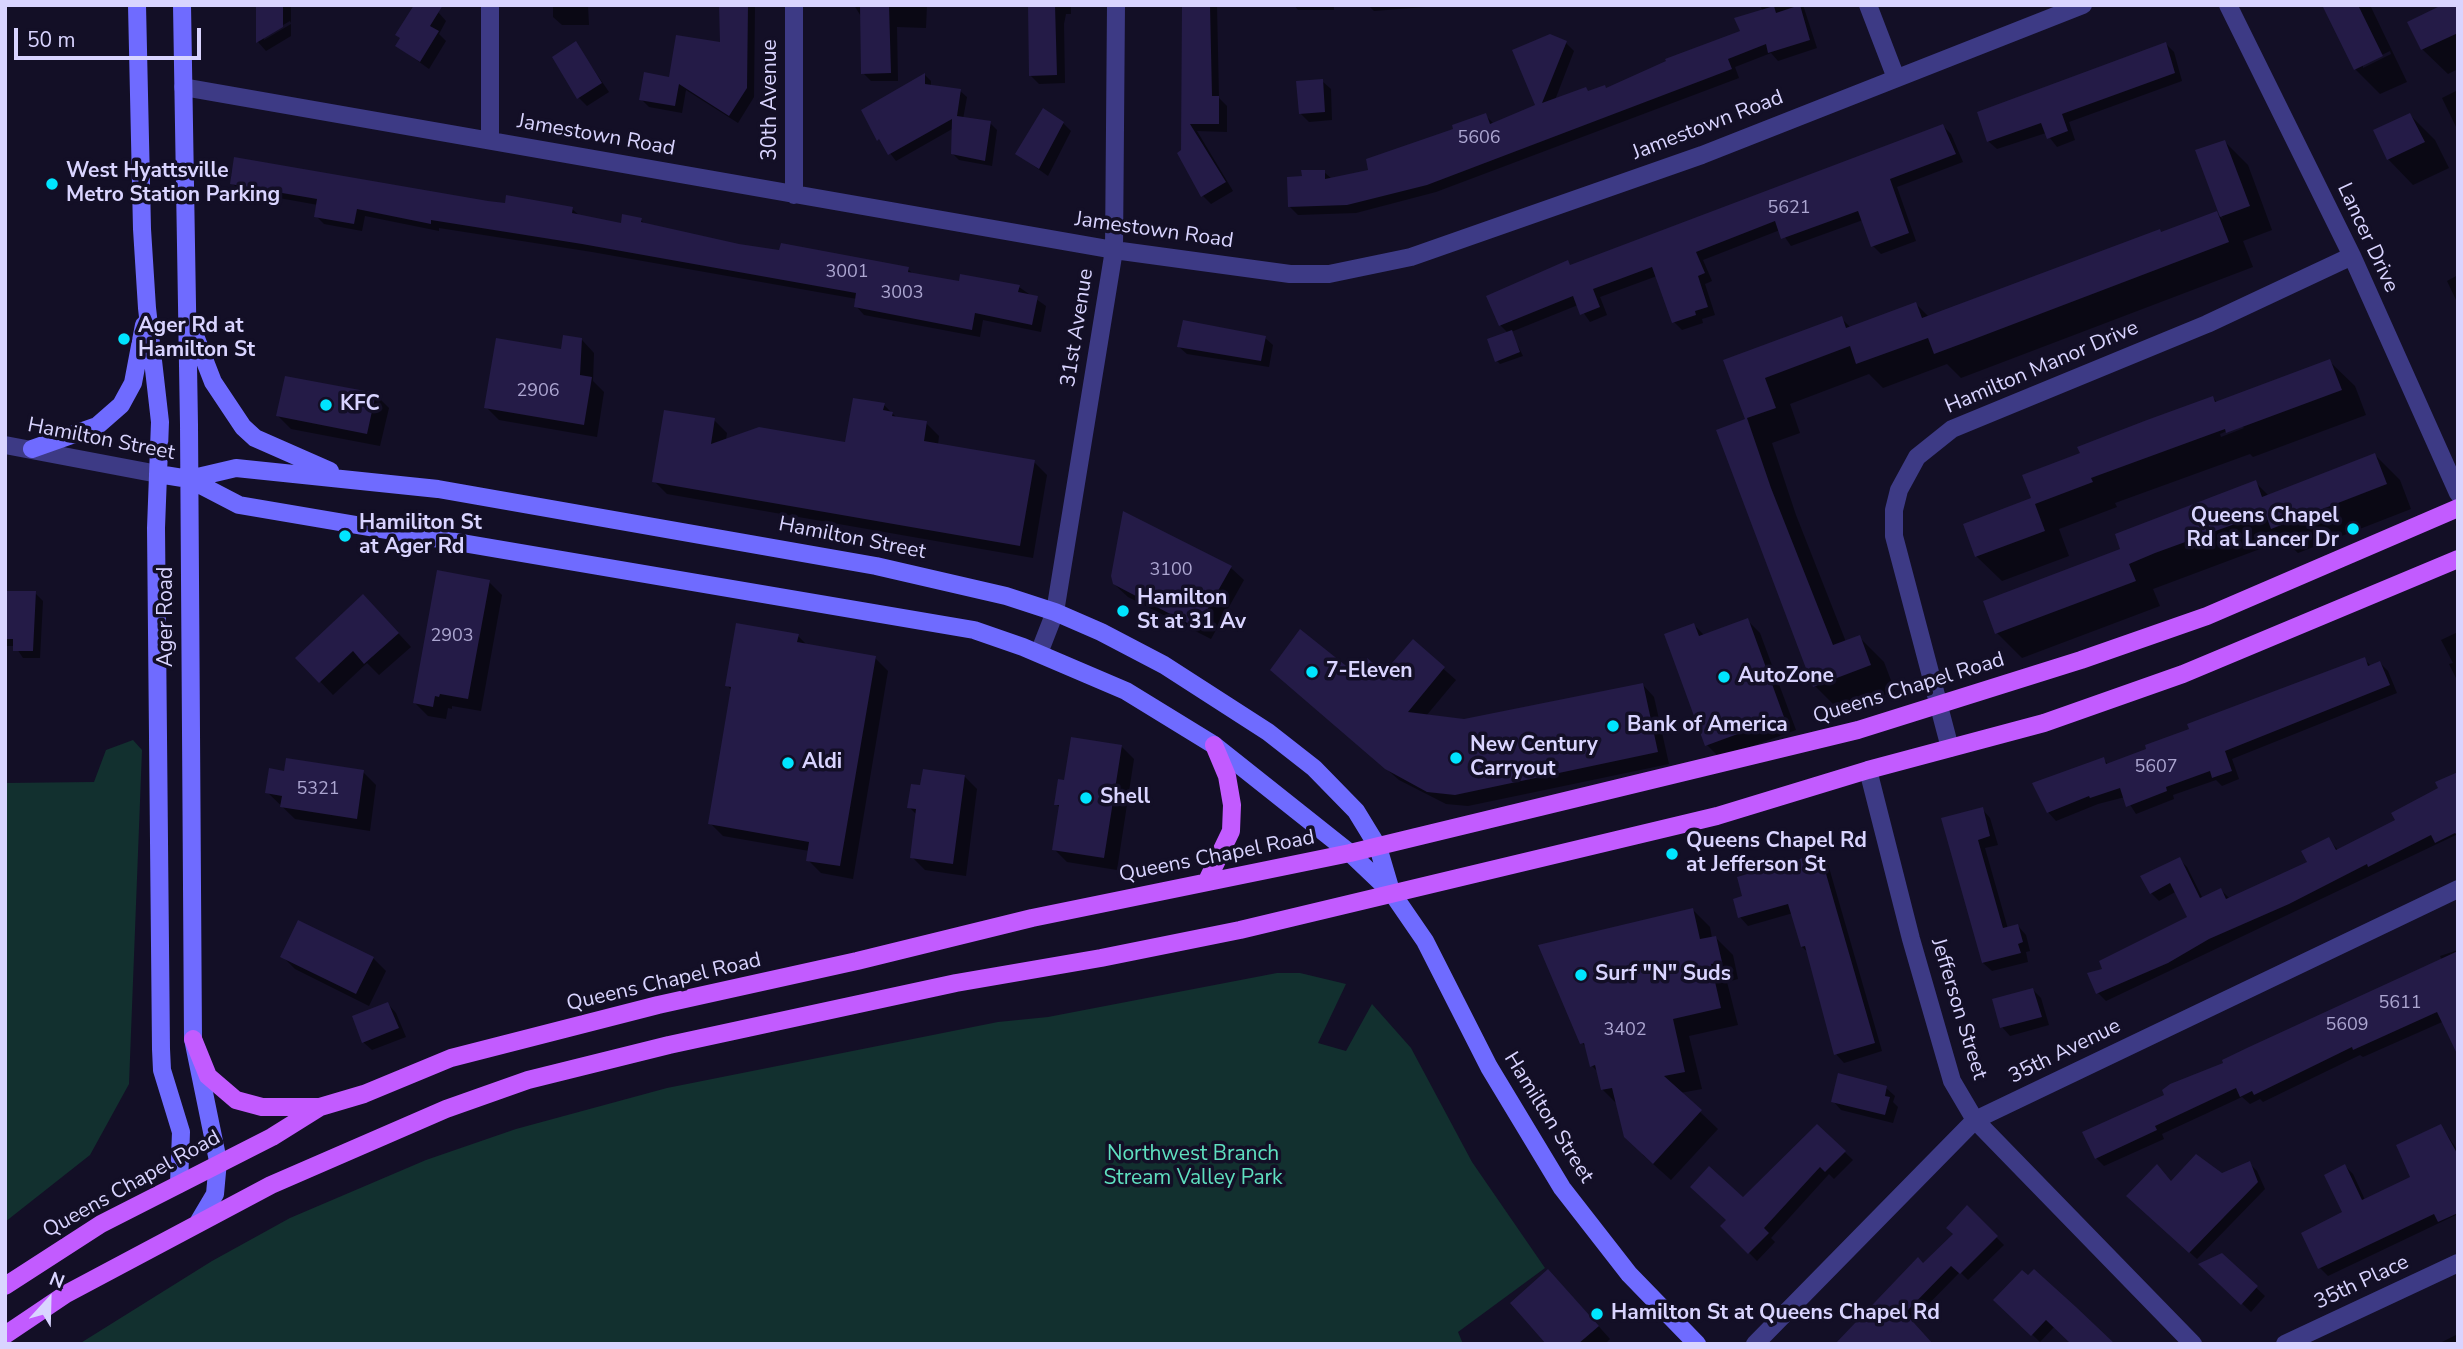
<!DOCTYPE html>
<html>
<head>
<meta charset="utf-8">
<style>
	body { margin:0 }
	#map { position:relative; width:2463px; height:1349px; overflow:hidden; background:#130f26; font-family:"Nunito Sans",sans-serif }
	canvas { display:block }
	.frame { position:absolute; inset:0; border:7px solid #d9d4ff; pointer-events:none }
	.north { position:absolute; left:14px; top:1265px; width:70px; height:70px; -webkit-text-stroke:5px #130f26; paint-order:stroke; rotate:22deg; font-size:19px; font-weight:700; line-height:28px; text-align:center; color:#d9d4ff }
	.north::after { content:''; display:block; margin:auto; width:24px; height:32px; background:#d9d4ff; clip-path:polygon(50% 0,100% 100%,50% 72%,0 100%) }
	.scale { position:absolute; left:14px; top:28px; width:187px; height:32px; box-sizing:border-box; border:4px solid #d9d4ff; border-top:0; padding-left:9px; font-size:21px; line-height:24px; white-space:nowrap; color:#d9d4ff; -webkit-text-stroke:5px #130f26; paint-order:stroke }
</style>
</head>
<body>
<div id="map">
<canvas width="2463" height="1349"></canvas>
<div class="frame"></div>
<div class="north">N</div>
<div class="scale">50 m</div>
</div>
<script>
const ctx = document.querySelector('canvas').getContext('2d');
ctx.lineJoin = 'round';
function fill(path, color) { ctx.fillStyle = color; ctx.fill(path, 'evenodd'); }
const poly = rows => new Path2D(rows.map(r => 'M' + r).join(''));
function strokePath(path, color, width, dash) { ctx.strokeStyle = color; ctx.lineWidth = width; ctx.lineCap = dash ? 'butt' : 'round'; ctx.setLineDash(dash || []); ctx.stroke(path); }
function write(font, color, halo, rows, align = 'center') {
  ctx.font = font + ' "Nunito Sans",sans-serif'; ctx.lineWidth = 7; ctx.setLineDash([]); ctx.textBaseline = 'middle'; ctx.strokeStyle = halo; ctx.fillStyle = color; for (const [text, x, y, turn = 0] of rows) {
    ctx.save(); ctx.translate(x, y); ctx.rotate((+turn || 0) * Math.PI / 180); ctx.textAlign = isNaN(turn) ? turn : align; if (halo) ctx.strokeText(text, 0, 0); ctx.fillText(text, 0, 0); ctx.restore();
  }
}
fill(poly([
	[133,740,142,750,129,1084,90,1155,5,1222,5,783,94,782,106,750],
	[1277,973,1300,973,1346,984,1318,1043,1346,1051,1372,1004,1411,1048,1472,1162,1545,1268,1458,1332,1463,1344,79,1344,212,1261,290,1218,426,1160,516,1129,667,1088,998,1022,1048,1017]
]), '#12302f');
fill(poly([
	[258,5,291,5,291,23,290,21,264,36,264,40,291,24,291,36,266,51,258,42],
	[553,5,588,5,589,25,562,25,553,17],
	[721,5,755,5,754,97,738,123,686,90,682,113,649,107,641,99,722,44],
	[854,5,927,5,926,28,897,27,898,81,871,81,863,73,862,18],
	[1030,5,1071,5,1071,14,1066,14,1064,24,1065,83,1039,84,1031,76],
	[1183,5,1217,5,1219,98,1227,106,1227,132,1197,131,1233,191,1211,204,1203,196,1183,151],
	[1294,5,1334,5,1334,10,1298,10],
	[1368,5,1451,5,1374,11],
	[1760,5,1803,5,1817,48,1778,61,1771,53,1735,67,1739,78,1436,192,1356,213,1298,215,1289,206,1303,178,1324,172,1332,179,1370,171,1485,115,1494,124,1537,106,1566,43,1574,51,1555,100,1607,89,1771,30],
	[2324,5,2370,5,2407,82,2380,94,2355,69],
	[2390,51,2391,54,2363,68,2363,64],
	[2458,5,2458,69,2448,74,2422,49],
	[438,12,446,21,439,34,446,41,429,69,397,46],
	[576,44,609,92,587,106,579,98],
	[2166,44,2174,52,2182,81,2069,122,2075,140,2057,147,2046,133,1997,149,1988,141],
	[925,75,931,81,931,87,960,91,967,97,963,119,990,123,997,130,992,166,959,160,952,153,954,128,896,161,873,131],
	[1322,81,1331,89,1332,120,1309,122,1300,113],
	[2458,90,2458,131,2442,98],
	[2410,115,2435,140,2449,168,2413,185,2388,159],
	[1063,123,1071,131,1048,176,1017,154],
	[1943,126,1951,134,1963,162,1897,187,1916,241,1881,254,1873,246,1863,220,1791,246,1780,230,1703,260,1712,281,1705,284,1715,315,1702,319,1703,323,1682,330,1674,322,1657,276,1600,297,1607,315,1590,322,1578,305,1511,332,1523,356,1500,364,1497,361,1508,333,1500,325,1571,266],
	[2225,142,2248,165,2272,230,2243,241,2253,267,1961,378,1947,364,1883,388,1869,374,1790,404,1800,433,1772,443,1796,515,1846,642,1859,637,1884,662,1895,691,1840,711,1815,686,1747,420,1725,361,1841,318,1851,328,1916,304,1929,317,2217,213,2223,219,2197,151],
	[232,183,572,209,580,216,622,225,641,220,647,226,738,246,908,269,914,275,960,283,1019,287,1046,306,1041,332,983,320,980,337,864,315,856,306,857,299,592,252,439,228,439,231,365,216,362,231,324,224,316,216,318,205,240,191],
	[2458,275,2458,304,2447,281],
	[1265,338,1273,345,1269,367,1187,354,1179,347],
	[582,340,594,353,593,381,604,392,597,437,499,420,486,407],
	[2329,361,2355,386,2366,415,2253,457,2250,454,2115,503,2117,507,2059,529,2069,556,2002,581,1976,556,2082,454,2213,398,2218,403],
	[2241,425,2244,428,2221,437,2220,434],
	[376,395,389,408,380,446,291,429,278,416],
	[884,405,897,418,926,423,939,436,938,445,1034,462,1047,475,1033,558,667,494,654,481,714,420,727,433,726,440,847,444],
	[2375,455,2400,480,2411,509,2298,553,2284,540,2153,589,2160,606,2022,658,1997,633,2123,550,2255,482,2269,496],
	[1231,568,1244,580,1211,639,1128,597,1114,584],
	[489,582,502,595,481,711,452,706,452,709,448,708,446,719,428,716,415,703],
	[5,592,35,593,43,601,40,658,23,658,15,646,5,646],
	[376,609,411,647,379,675,367,663,333,695,298,658],
	[1747,620,1760,633,1796,730,1720,758,1707,745,1694,625,1705,636],
	[2458,632,2458,682,2449,664,2453,663,2441,640],
	[798,636,808,646,875,658,888,671,853,879,821,873,808,860,809,851,723,836,710,823,732,691,727,685],
	[1413,642,1456,680,1426,716,1464,721,1643,685,1654,697,1669,764,1468,806,1446,804,1399,780,1272,670,1385,674],
	[2364,659,2371,666,2380,663,2388,671,2397,693,2232,759,2239,779,2222,786,2216,780,2173,795,2174,799,2136,814,2125,797,2098,804,2056,821,2048,812,2103,759,2109,765,2149,750,2191,730],
	[1121,746,1134,759,1117,870,1067,862,1054,849,1060,808,1056,804,1065,782],
	[363,772,376,785,370,831,295,819,267,792,285,773],
	[964,776,977,789,966,876,925,870,912,857,917,815,909,807,922,787],
	[2438,790,2458,834,2106,1001,2098,993,2104,970,2190,917,2177,891,2159,901,2151,893,2179,859,2187,867,2203,899,2221,890,2230,899,2310,863,2328,839,2338,850,2397,821],
	[1982,809,1990,818,1998,845,1985,848,2008,929,2018,926,2026,935,2030,951,2026,952,2028,962,1992,971,1983,963,1943,820],
	[1819,855,1828,864,1882,1051,1844,1063,1836,1054,1809,953,1802,947,1793,913,1748,926,1740,917],
	[1693,910,1710,927,1712,938,1716,938,1733,955,1738,979,1727,982,1738,1025,1689,1036,1702,1089,1680,1093,1718,1129,1671,1180,1643,1155,1618,1105,1602,1089,1599,1073,1592,1066,1587,1048,1582,1043],
	[2458,950,2458,1015,2363,1057,2360,1055,2263,1102,2260,1099,2250,1104,2242,1097,2162,1134,2164,1139,2104,1166,2096,1158,2167,1096,2226,1064,2442,960,2440,956],
	[282,956,373,958,386,971,369,1006,295,969],
	[2033,990,2041,998,2049,1025,2010,1036,2002,1027],
	[388,1004,396,1013,406,1037,372,1050,363,1042],
	[1886,1088,1895,1096,1893,1102,1898,1107,1893,1123,1841,1110,1833,1101],
	[1817,1126,1853,1160,1834,1179,1829,1174,1771,1238,1775,1242,1757,1261,1723,1226,1743,1199],
	[2441,1126,2458,1151,2458,1214,2328,1276,2320,1268,2345,1213,2345,1166,2353,1174,2365,1200,2412,1178],
	[2250,1164,2257,1171,2265,1189,2197,1259,2136,1203,2172,1183,2222,1175],
	[1967,1208,2004,1245,1968,1280,1960,1272,1911,1322,1842,1344,1955,1234],
	[2221,1255,2265,1296,2251,1312,2201,1264],
	[2022,1272,2055,1326,2040,1342,1996,1300],
	[1561,1284,1610,1339,1605,1344,1548,1344],
	[2458,1334,2458,1344,2438,1344]
]), '#0007');
fill(poly([
	[256,5,283,5,283,27,256,43],
	[414,5,443,5,430,26,439,31,420,62,395,46,400,38,395,35],
	[719,5,748,5,747,88,729,116,679,84,675,106,639,100,644,72,669,77,676,35,720,42],
	[860,5,889,5,891,73,861,74],
	[1028,5,1055,5,1057,75,1029,76],
	[1182,5,1210,5,1212,96,1219,96,1219,124,1190,124,1226,182,1201,197,1177,153,1181,150],
	[1800,5,1810,40,1768,53,1766,44,1728,59,1732,69,1427,185,1347,205,1288,207,1287,177,1302,176,1301,170,1325,170,1325,179,1368,170,1366,159,1453,129,1452,125,1486,113,1490,124,1535,105,1512,50,1550,34,1567,41,1542,103,1586,87,1588,91,1605,85,1606,88,1666,61,1665,59,1740,31,1734,18,1774,6,1776,13],
	[2322,5,2358,5,2383,56,2354,70],
	[2442,5,2458,5,2458,33,2421,50,2407,22],
	[576,41,602,83,577,99,552,57],
	[2166,42,2175,73,2062,114,2068,131,2047,139,2041,123,1987,142,1977,112],
	[925,73,925,84,961,89,957,116,991,121,985,161,951,154,952,119,888,155,879,139,877,141,861,110],
	[1323,79,1325,112,1299,114,1296,81],
	[1043,108,1064,122,1039,169,1015,154],
	[2410,113,2425,142,2387,160,2373,130],
	[1943,124,1956,154,1890,179,1909,233,1871,247,1858,211,1781,239,1775,221,1696,252,1705,273,1698,276,1708,307,1695,311,1696,315,1672,323,1652,267,1593,289,1600,307,1580,315,1573,296,1499,326,1486,296,1568,260,1570,265],
	[2225,140,2250,206,2220,217,2195,150],
	[234,157,488,201,505,203,506,195,573,207,572,213,621,223,622,214,642,218,641,222,739,244,779,250,781,243,909,267,908,272,959,281,960,274,982,278,1020,285,1018,292,1038,296,1032,325,975,313,972,330,854,307,856,293,582,244,431,220,431,224,357,209,354,224,314,217,317,199,230,184],
	[2217,211,2229,242,1969,341,1934,354,1928,338,1856,364,1850,346,1765,378,1776,408,1747,418,1771,488,1833,645,1860,635,1871,665,1813,687,1716,430,1745,419,1723,360,1842,316,1846,328,1916,302,1922,318,2160,229,2161,232],
	[1183,320,1266,336,1261,361,1177,347],
	[1512,330,1520,352,1495,362,1487,339],
	[563,335,582,338,580,375,592,377,584,425,484,408,496,338,561,349],
	[2330,359,2342,390,2226,433,2225,429,2091,478,2093,482,2035,504,2045,531,1975,557,1963,524,2031,498,2022,475,2080,453,2077,447,2147,420,2213,396,2215,402],
	[285,376,376,393,367,434,276,416],
	[853,398,885,403,883,410,893,412,892,416,927,421,924,441,1035,460,1020,546,652,482,664,410,715,418,711,444,759,427,845,442],
	[2375,453,2387,484,2271,529,2265,513,2155,553,2129,564,2136,581,1995,634,1983,601,2120,549,2115,534,2256,480,2262,497],
	[1123,511,1232,566,1197,628,1113,584,1111,576],
	[437,570,490,580,468,699,440,694,439,697,435,696,433,707,413,703],
	[5,591,36,591,33,651,13,651,13,639,5,639],
	[363,594,399,633,364,664,353,651,319,683,295,658],
	[1748,618,1784,717,1705,746,1664,634,1694,623,1699,636],
	[736,623,799,634,797,642,876,656,840,866,806,861,809,842,708,824,731,687,725,686],
	[1300,629,1355,673,1367,658,1384,672,1413,639,1445,667,1408,712,1464,719,1643,683,1658,752,1455,795,1427,792,1385,769,1270,670],
	[2365,657,2368,666,2380,661,2390,685,2225,751,2232,771,2212,778,2210,771,2166,787,2167,791,2126,807,2120,788,2090,798,2089,796,2047,813,2032,783,2104,757,2106,764,2146,749,2145,745,2189,729,2187,724],
	[1071,737,1122,745,1104,858,1052,850,1059,805,1054,805,1058,779,1064,780],
	[286,758,364,770,357,819,280,807,282,796,265,793,269,768,284,771],
	[923,769,965,775,953,864,910,858,916,809,907,808,911,784,920,785],
	[2458,772,2458,836,2455,833,2435,843,2431,835,2368,867,2367,864,2289,904,2209,939,2168,963,2096,994,2087,973,2102,969,2099,961,2187,917,2170,883,2150,894,2140,876,2180,857,2200,898,2221,888,2226,899,2307,862,2301,851,2329,837,2336,850,2395,820,2391,813,2438,788,2435,782],
	[1983,807,1990,836,1978,840,2003,928,2018,924,2023,942,2018,944,2021,953,1982,963,1941,818],
	[1820,853,1875,1043,1834,1055,1805,946,1801,947,1788,904,1738,918,1733,899,1742,896,1737,877],
	[1693,908,1700,939,1716,936,1722,962,1711,964,1721,1008,1673,1019,1685,1072,1664,1076,1702,1110,1653,1164,1624,1137,1612,1088,1601,1090,1595,1065,1590,1067,1584,1043,1580,1044,1538,945],
	[298,920,374,957,356,994,280,957],
	[2458,951,2458,1056,2437,1012,2353,1050,2352,1047,2254,1095,2252,1091,2240,1097,2236,1088,2155,1126,2157,1130,2095,1159,2082,1132,2164,1095,2162,1090,2170,1084,2223,1063,2222,1060,2249,1047],
	[2033,988,2042,1017,2000,1028,1992,999],
	[388,1002,399,1028,362,1043,352,1016],
	[1838,1073,1887,1086,1885,1096,1890,1097,1885,1115,1831,1102],
	[1817,1124,1846,1151,1825,1172,1820,1167,1764,1228,1769,1233,1748,1254,1720,1226,1726,1220,1690,1187,1709,1166,1743,1197],
	[2441,1124,2458,1155,2458,1213,2438,1222,2434,1214,2318,1269,2301,1233,2342,1212,2324,1175,2345,1164,2362,1200,2410,1177,2396,1145],
	[2196,1154,2222,1173,2250,1161,2258,1182,2189,1253,2126,1196,2157,1164,2171,1181],
	[1967,1205,1998,1236,1960,1274,1951,1266,1905,1313,1933,1344,1835,1344,1918,1257,1923,1263,1953,1234,1946,1228],
	[2222,1253,2258,1286,2241,1305,2198,1264],
	[1548,1269,1599,1326,1578,1344,1546,1344,1510,1303],
	[2034,1269,2076,1307,2115,1344,2071,1344,2046,1320,2031,1336,1993,1300,2022,1270,2028,1275]
]), '#241b47');
strokePath(poly([
	[794,5,794,195],
	[1868,5,1896,78],
	[2228,5,2352,256,2458,493],
	[183,87,1114,250,1290,274,1329,274,1411,257,1702,155,2083,5],
	[490,140,490,5],
	[5,445,158,474],
	[1039,653,1055,612,1114,250,1116,5],
	[1950,748,1894,536,1894,510,1899,490,1917,457,1952,429,2207,324,2352,256],
	[1868,770,1911,939,1952,1081,1975,1120,2193,1344],
	[1755,1344,1975,1120,2458,889],
	[2285,1344,2458,1263]
]), '#3d3a85', 18);
strokePath(poly([
	[137,5,142,229,147,308,160,422,156,528,161,1049,162,1070,181,1132,179,1184],
	[182,5,189,425,193,1039,218,1161,215,1194,199,1221],
	[192,328,213,382,243,427,255,438,330,471],
	[32,449,97,426,121,405,133,383,144,325],
	[158,474,189,479,239,505,974,630,1023,647,1126,691,1214,745,1350,853,1392,893,1425,941,1489,1067,1562,1188,1629,1274,1697,1344],
	[189,479,236,468,438,489,876,566,1006,596,1055,612,1101,632,1164,665,1268,732,1314,768,1356,811,1378,847,1391,891]
]), '#6f6bff', 18);
strokePath(poly([
	[1207,881,1231,831,1232,805,1227,776,1214,745],
	[193,1039,208,1076,236,1100,262,1107,320,1107],
	[5,1286,101,1224,272,1137,320,1107,364,1094,451,1058,658,1005,857,961,1032,918,1350,853,1858,730,2081,660,2207,616,2458,508],
	[5,1335,66,1294,271,1185,446,1109,528,1080,669,1045,956,983,1101,958,1240,930,1717,816,1868,770,2044,723,2183,674,2458,559]
]), '#c25bff', 18);
for (const [x, y, r, color] of [
	[52,184,7,"#00e5ff"],
	[124,339,7,"#00e5ff"],
	[326,405,7,"#00e5ff"],
	[2353,529,7,"#00e5ff"],
	[345,536,7,"#00e5ff"],
	[1123,611,7,"#00e5ff"],
	[1312,672,7,"#00e5ff"],
	[1724,677,7,"#00e5ff"],
	[1613,726,7,"#00e5ff"],
	[1456,758,7,"#00e5ff"],
	[788,763,7,"#00e5ff"],
	[1086,798,7,"#00e5ff"],
	[1672,854,7,"#00e5ff"],
	[1581,975,7,"#00e5ff"],
	[1597,1314,7,"#00e5ff"]
]) { const dot = new Path2D(); dot.arc(x, y, r, 0, 2 * Math.PI); ctx.fillStyle = color; ctx.fill(dot); strokePath(dot, '#130f26', 2.5); }
write('18px', '#aca6d1', null, [
	["5606",1479,139],
	["5621",1789,209],
	["3001",847,273],
	["3003",902,294],
	["2906",538,392],
	["3100",1171,571],
	["2903",452,637],
	["5607",2156,768],
	["5321",318,790],
	["5611",2400,1004],
	["5609",2347,1026],
	["3402",1625,1031]
]);
write('21px', '#d9d4ff', '#130f26', [
	["30th Avenue",771,100,-90],
	["Jamestown Road",1708,126,-21],
	["Jamestown Road",596,136,10],
	["Jamestown Road",1154,231,8],
	["Lancer Drive",2367,238,65],
	["31st Avenue",1078,328,-81],
	["Hamilton Manor Drive",2042,368,-23],
	["Hamilton Street",101,440,11],
	["Hamilton Street",852,539,11],
	["Ager Road",167,617,-90],
	["Queens Chapel Road",1909,689,-17],
	["Queens Chapel Road",1217,857,-11],
	["Queens Chapel Road",664,983,-13],
	["Jefferson Street",1958,1009,73],
	["35th Avenue",2065,1052,-26],
	["Hamilton Street",1548,1118,58],
	["Queens Chapel Road",132,1185,-29],
	["35th Place",2362,1283,-25]
]);
write('bold 21px', '#d9d4ff', '#130f26', [
	["West Hyattsville",66,172],
	["Metro Station Parking",66,196],
	["Ager Rd at",138,327],
	["Hamilton St",138,351],
	["KFC",340,405],
	["Queens Chapel",2339,517,"right"],
	["Rd at Lancer Dr",2339,541,"right"],
	["Hamiliton St",359,524],
	["at Ager Rd",359,548],
	["Hamilton",1137,599],
	["St at 31 Av",1137,623],
	["7-Eleven",1326,672],
	["AutoZone",1738,677],
	["Bank of America",1627,726],
	["New Century",1470,746],
	["Carryout",1470,770],
	["Aldi",802,763],
	["Shell",1100,798],
	["Queens Chapel Rd",1686,842],
	["at Jefferson St",1686,866],
	["Surf \"N\" Suds",1595,975],
	["Hamilton St at Queens Chapel Rd",1611,1314]
], 'left');
write('21px', '#5fe0c0', '#130f26', [
	["Northwest Branch",1193,1155],
	["Stream Valley Park",1193,1179]
]);
</script>
</body>
</html>
